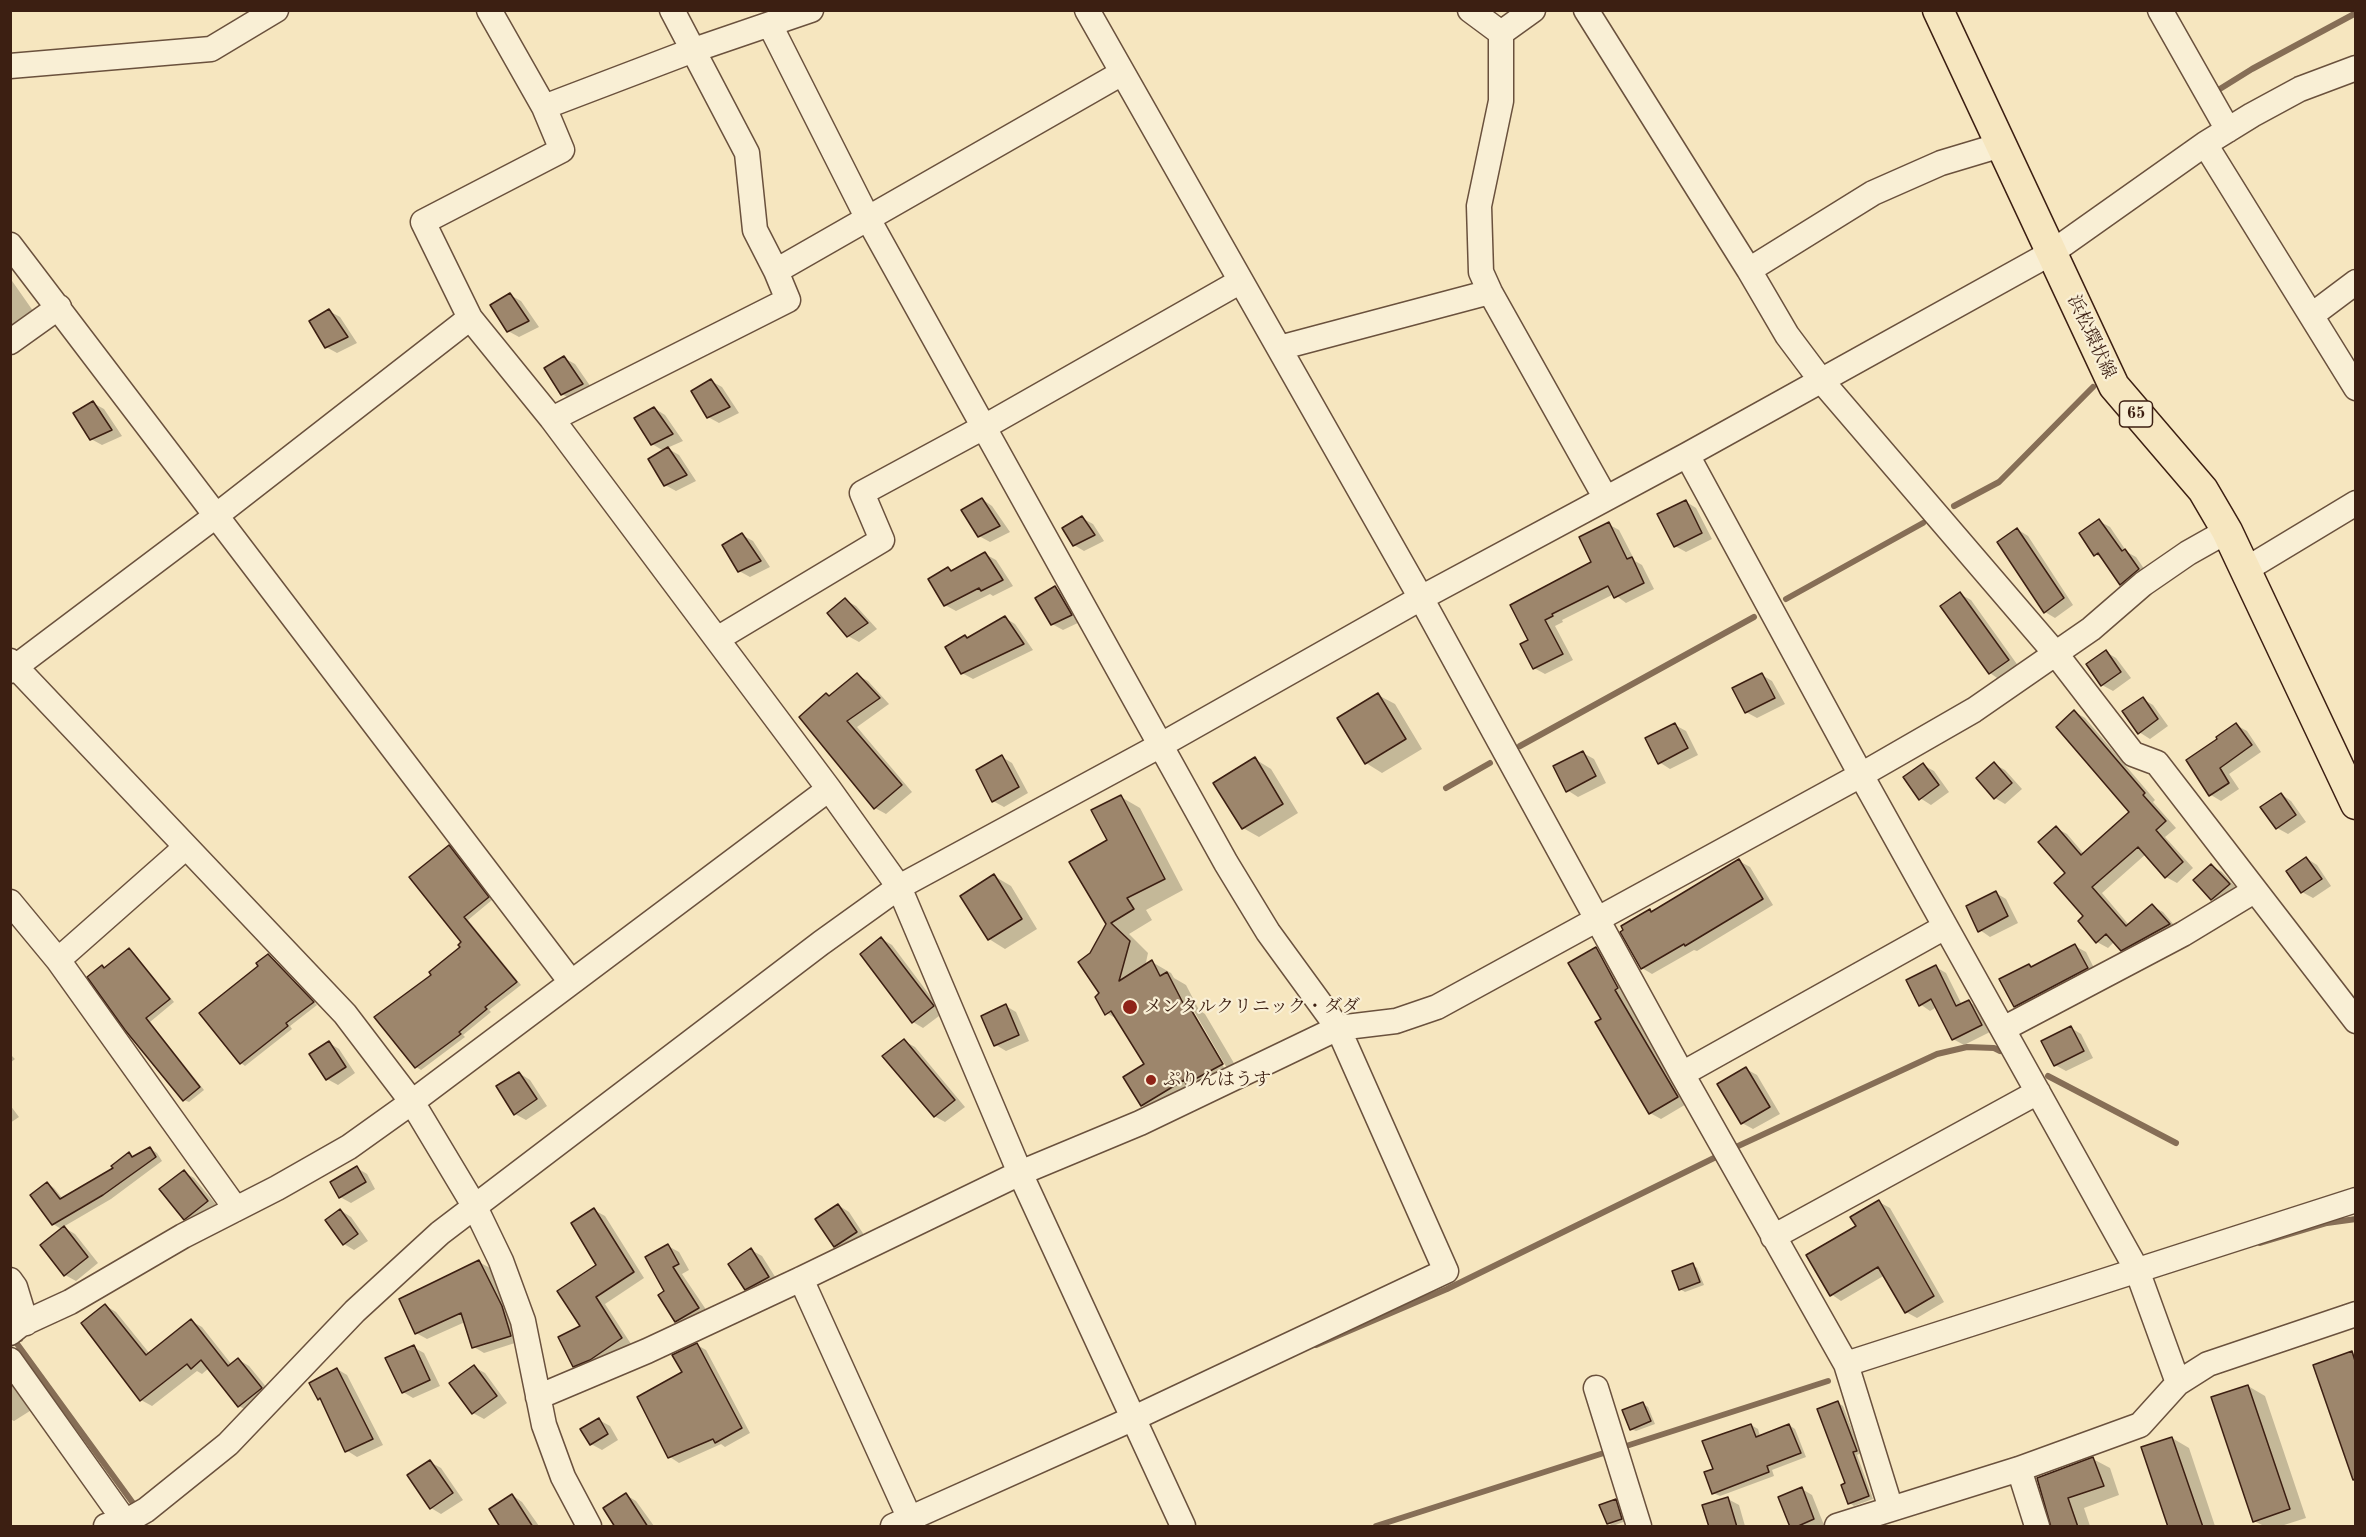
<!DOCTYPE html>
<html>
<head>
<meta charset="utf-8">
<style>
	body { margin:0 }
	#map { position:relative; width:2366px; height:1537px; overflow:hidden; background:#f6e6bf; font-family:"Old Standard TT",serif }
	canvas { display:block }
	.frame { position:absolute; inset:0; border:12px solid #3c1f12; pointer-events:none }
</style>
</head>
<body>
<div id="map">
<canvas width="2366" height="1537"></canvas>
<div class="frame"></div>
</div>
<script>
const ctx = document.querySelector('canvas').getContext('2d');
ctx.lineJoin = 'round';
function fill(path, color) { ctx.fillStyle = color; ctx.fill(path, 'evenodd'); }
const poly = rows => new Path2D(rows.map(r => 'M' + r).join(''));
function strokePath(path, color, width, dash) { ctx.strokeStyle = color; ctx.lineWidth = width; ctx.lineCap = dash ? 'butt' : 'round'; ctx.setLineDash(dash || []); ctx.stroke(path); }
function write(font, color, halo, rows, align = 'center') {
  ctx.font = font + ' "Old Standard TT","Noto Serif JP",serif'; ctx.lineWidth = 4.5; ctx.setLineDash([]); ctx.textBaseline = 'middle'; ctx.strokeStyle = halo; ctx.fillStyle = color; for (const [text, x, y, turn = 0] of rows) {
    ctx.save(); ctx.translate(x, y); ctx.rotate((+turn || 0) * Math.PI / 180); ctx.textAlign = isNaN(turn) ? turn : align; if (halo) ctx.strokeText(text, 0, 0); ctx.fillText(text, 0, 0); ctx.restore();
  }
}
fill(poly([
	[10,278,38,318,18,328,10,324],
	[510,295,521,301,539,327,519,337,508,331],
	[329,311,340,317,357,343,337,353,326,347],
	[564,358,575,364,593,390,572,400,562,394],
	[711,381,722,387,739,413,719,423,708,417],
	[93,403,104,409,122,436,102,445,91,439],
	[654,408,665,415,683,441,667,448,679,455,696,481,676,491,665,485,664,451,652,444],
	[982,499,992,506,1010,532,990,542,979,536],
	[1685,501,1696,508,1712,539,1686,552,1675,546],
	[1082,518,1093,524,1104,541,1084,551,1074,545],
	[2099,521,2110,527,2127,552,2136,557,2149,576,2132,590,2121,584,2104,559,2095,554],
	[1608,524,1619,530,1635,561,1642,565,1654,589,1626,603,1614,594,1562,620,1563,622,1555,626,1573,660,1545,674,1534,668,1530,641,1512,606,1593,563],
	[2017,529,2028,536,2073,605,2055,618,2045,612],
	[742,535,753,541,770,567,750,577,739,571],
	[985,554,996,560,1013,586,993,596,990,594,956,611,945,605,948,568,954,572],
	[1055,588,1066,594,1082,621,1063,630,1052,624],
	[1960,594,1971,600,2019,667,2000,680,1990,673],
	[845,600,856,606,877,629,859,642,848,636],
	[1005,618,1015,624,1033,650,973,679,962,673,968,639],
	[2106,652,2116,658,2131,678,2113,691,2102,685],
	[857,675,868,681,889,704,857,727,912,792,886,814,875,808,801,717],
	[1762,675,1772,681,1785,704,1757,718,1746,712],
	[1378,695,1395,704,1422,749,1382,773,1366,763],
	[2143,699,2153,705,2168,726,2150,739,2139,732],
	[2075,712,2085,718,2155,800,2153,802,2176,828,2165,837,2193,868,2177,883,2166,877,2146,854,2102,893,2129,925,2152,906,2163,912,2179,931,2133,956,2122,949,2115,941,2108,948,2097,942,2067,873,2056,828,2067,834,2084,854,2131,812],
	[1675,725,1686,731,1698,755,1670,769,1659,762],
	[2236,725,2247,731,2261,752,2229,774,2239,789,2221,801,2211,795,2219,739],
	[1583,753,1594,759,1606,783,1578,797,1567,790],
	[1002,757,1012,763,1028,793,1004,807,993,801],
	[1255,759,1271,769,1298,813,1259,837,1243,828],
	[1994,764,2005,770,2022,789,2005,804,1995,798],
	[1923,765,1934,771,1949,792,1931,805,1920,798],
	[2281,794,2291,801,2306,822,2288,834,2277,828],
	[1121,797,1140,808,1183,890,1146,910,1152,920,1129,934,1148,953,1145,967,1152,962,1171,973,1174,978,1186,985,1199,1010,1205,1014,1241,1075,1161,1116,1142,1105,1146,1065,1118,1020,1107,1013,1091,954,1107,924,1109,840],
	[1188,1006,1191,1006,1228,1070,1226,1071],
	[449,847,454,850,492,900,468,920,521,985,489,1010,491,1012,463,1035,465,1037,421,1070,416,1067,433,975,462,947,463,942],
	[2306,858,2317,865,2331,886,2313,898,2302,892],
	[1739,861,1750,867,1773,905,1697,951,1694,950,1652,974,1642,968,1650,911,1653,913],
	[2212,866,2222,872,2239,891,2222,905,2212,899],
	[994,876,1011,886,1037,929,1005,949,989,939],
	[1996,893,2006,899,2018,923,1990,937,1980,930],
	[882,939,892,945,943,1013,923,1028,913,1022],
	[2075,946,2086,952,2097,974,2026,1012,2015,1006,2029,965,2033,968],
	[1596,948,1607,954,1628,994,1625,996,1688,1103,1661,1119,1650,1113,1604,1019],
	[129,950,134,953,174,1002,150,1022,204,1090,189,1102,184,1100,102,967,106,969],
	[268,956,317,1005,290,1026,292,1029,245,1066,241,1063,261,966],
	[1936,967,1946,973,1962,1005,1969,1002,1980,1008,1992,1031,1964,1045,1953,1039,1937,1007,1930,1011,1920,1004],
	[1006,1006,1016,1012,1029,1041,1006,1051,996,1045],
	[2071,1028,2081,1034,2093,1058,2066,1071,2055,1065],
	[904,1041,915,1047,965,1107,945,1122,934,1116],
	[329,1043,339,1049,355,1073,338,1085,327,1079],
	[10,1054,15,1059,10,1063],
	[1746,1069,1757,1075,1780,1114,1753,1129,1742,1123],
	[519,1073,530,1080,547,1106,526,1120,515,1114],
	[10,1105,19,1117,10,1123],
	[150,1149,157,1153,162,1161,111,1199,63,1227,75,1234,98,1263,76,1281,65,1275,63,1230,53,1224,32,1195,47,1183,54,1188,63,1199,115,1169,129,1154,135,1158],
	[357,1168,367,1174,375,1189,351,1203,340,1197],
	[184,1172,194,1178,218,1207,195,1225,185,1218],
	[1879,1202,1890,1208,1944,1302,1917,1318,1906,1312,1885,1275,1841,1301,1831,1294,1858,1226],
	[838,1205,849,1212,866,1238,846,1252,835,1246],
	[340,1210,351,1217,368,1241,354,1250,344,1244],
	[594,1210,605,1216,644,1278,605,1304,631,1344,601,1365,585,1372,574,1366,582,1326,599,1265],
	[668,1246,679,1252,689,1270,682,1274,709,1314,687,1327,676,1321,666,1291],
	[751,1250,762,1256,779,1283,757,1295,746,1288],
	[479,1262,490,1268,513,1314,521,1341,484,1353,474,1347,465,1322,427,1339,416,1333],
	[1693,1265,1697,1268,1704,1285,1685,1292,1680,1289],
	[106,1306,116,1312,150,1354,191,1321,202,1327,232,1365,239,1360,249,1366,272,1394,250,1412,239,1406,209,1368,202,1374,197,1371,152,1406,141,1400],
	[697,1345,706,1350,750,1433,725,1447,721,1444,679,1463,670,1457,684,1373],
	[413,1347,424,1353,440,1386,413,1398,403,1392],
	[2352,1353,2356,1355,2356,1483,2315,1366],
	[474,1367,485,1373,507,1403,484,1419,473,1413,451,1383],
	[337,1369,347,1375,383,1445,357,1457,346,1450,323,1401,319,1399],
	[10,1384,18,1388,33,1409,14,1421,10,1419],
	[2248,1386,2265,1396,2306,1518,2281,1526,2264,1526,2254,1521],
	[1838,1403,1843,1406,1861,1453,1857,1455,1873,1499,1854,1506,1850,1503],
	[1643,1404,1648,1407,1655,1424,1636,1431,1631,1429],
	[599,1420,610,1426,618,1440,602,1450,591,1444],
	[1751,1425,1758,1429,1760,1436,1789,1425,1795,1429,1806,1457,1772,1470,1774,1476,1720,1496,1713,1493],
	[2172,1438,2189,1448,2215,1526,2169,1526],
	[2093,1459,2110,1468,2119,1495,2084,1508,2090,1526,2051,1526,2052,1522],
	[430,1462,441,1468,463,1500,441,1514,431,1508],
	[1802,1489,1812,1495,1824,1525,1791,1526],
	[512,1495,522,1502,539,1526,502,1526],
	[626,1495,636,1501,654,1526,617,1526],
	[1728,1499,1739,1505,1745,1526,1710,1526],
	[1616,1501,1620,1503,1626,1521,1613,1526,1608,1523]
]), '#0003');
strokePath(poly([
	[2215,92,2252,69,2356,13],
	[1954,506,1999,482,2093,387],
	[1786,599,1923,523],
	[1520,746,1754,617],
	[1446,788,1490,763],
	[2048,1076,2176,1143],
	[1736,1147,1937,1054,1967,1047,1994,1048,2000,1051],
	[2260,1243,2327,1223,2356,1219],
	[20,1339,15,1341,138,1510],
	[1316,1345,1447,1289,1714,1158],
	[1620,1448,1828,1381],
	[1376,1526,1610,1451]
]), '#866e56', 6);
const building = poly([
	[510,293,529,321,507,332,490,305,510,293],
	[329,309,348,337,325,348,309,321,329,309],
	[564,356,583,384,561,395,544,368,564,356],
	[711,379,730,407,707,418,691,391,711,379],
	[93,401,112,430,90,440,73,413,93,401],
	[654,407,673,434,651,445,634,418,654,407],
	[668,447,687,475,664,486,648,459,668,447],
	[982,498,1000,526,978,537,961,510,982,498],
	[1686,500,1702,533,1674,547,1657,514,1686,500],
	[1082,516,1095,535,1073,546,1062,528,1082,516],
	[2099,519,2122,551,2125,549,2139,569,2120,585,2098,553,2094,556,2079,533,2099,519],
	[1609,522,1627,559,1632,557,1644,583,1614,598,1608,586,1552,614,1553,616,1545,620,1563,654,1533,669,1520,644,1528,640,1510,605,1591,562,1579,537,1609,522],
	[2017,528,2064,598,2044,613,1997,542,2017,528],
	[742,533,761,561,738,572,722,545,742,533],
	[985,552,1003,580,981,591,979,588,944,606,928,579,948,567,951,571,985,552],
	[1055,586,1072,615,1051,625,1035,598,1055,586],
	[1960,592,2009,660,1989,674,1940,606,1960,592],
	[845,598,868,623,847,637,827,613,845,598],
	[1005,616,1024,644,961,674,945,647,965,635,967,638,1005,616],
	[2106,650,2121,672,2101,686,2086,664,2106,650],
	[857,673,880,698,847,721,902,785,874,809,799,717,826,693,829,696,857,673],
	[1762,673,1775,698,1745,713,1732,688,1762,673],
	[1378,693,1406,739,1365,764,1337,718,1378,693],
	[2143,697,2158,719,2138,734,2122,711,2143,697],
	[2074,710,2145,793,2143,795,2166,821,2156,830,2183,862,2165,878,2138,847,2092,887,2126,926,2152,904,2170,924,2121,951,2106,934,2096,943,2078,921,2083,916,2054,883,2065,873,2038,842,2056,826,2081,855,2129,812,2056,727,2074,710],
	[1675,723,1688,748,1658,764,1645,738,1675,723],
	[2236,723,2252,745,2220,768,2229,783,2209,796,2186,760,2217,739,2216,737,2236,723],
	[1583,751,1596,776,1566,792,1553,766,1583,751],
	[1002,755,1019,787,992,802,976,770,1002,755],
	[1255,757,1283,804,1242,829,1213,783,1255,757],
	[1994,762,2012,783,1994,799,1976,778,1994,762],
	[1923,763,1939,785,1919,800,1903,777,1923,763],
	[2281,793,2296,815,2276,829,2260,807,2281,793],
	[1121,795,1165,879,1127,898,1134,909,1111,923,1130,941,1119,981,1152,960,1160,976,1167,972,1183,1003,1186,1001,1223,1064,1186,1084,1184,1080,1141,1106,1123,1077,1144,1064,1111,1011,1105,1015,1095,997,1099,993,1078,962,1090,953,1106,924,1069,862,1107,840,1091,810,1121,795],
	[449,845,489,897,464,917,517,982,485,1007,487,1009,459,1032,461,1034,415,1068,374,1017,431,975,429,972,460,947,458,945,461,942,409,877,449,845],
	[2306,857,2322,879,2301,893,2286,871,2306,857],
	[1739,859,1763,899,1685,946,1684,944,1641,969,1620,932,1623,930,1621,926,1650,909,1651,912,1739,859],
	[2211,864,2230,884,2211,900,2193,880,2211,864],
	[994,874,1022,919,988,940,960,896,994,874],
	[1996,891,2008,916,1978,932,1966,906,1996,891],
	[881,937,934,1006,912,1023,860,954,881,937],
	[2075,944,2088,968,2014,1007,1999,979,2029,964,2031,967,2075,944],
	[1596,947,1618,988,1615,990,1678,1097,1649,1114,1595,1022,1601,1019,1568,963,1596,947],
	[129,948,170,999,146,1018,200,1087,183,1101,125,1030,87,977,102,965,104,968,129,948],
	[268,954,314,1002,286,1023,288,1026,240,1064,199,1013,258,966,256,963,268,954],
	[1936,965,1956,1006,1969,1000,1982,1025,1952,1040,1931,999,1919,1006,1906,980,1936,965],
	[1006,1004,1019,1035,994,1046,981,1016,1006,1004],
	[2071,1026,2084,1051,2054,1066,2041,1041,2071,1026],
	[904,1039,955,1100,934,1117,882,1056,904,1039],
	[329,1041,346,1067,326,1080,309,1054,329,1041],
	[1746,1067,1770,1107,1741,1124,1717,1084,1746,1067],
	[519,1072,537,1099,514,1115,496,1086,519,1072],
	[150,1147,156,1157,103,1195,52,1225,30,1195,47,1182,60,1199,113,1168,111,1166,129,1152,132,1157,150,1147],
	[357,1166,366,1182,339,1198,330,1182,357,1166],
	[184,1170,208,1201,184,1220,159,1189,184,1170],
	[1879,1200,1934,1296,1905,1313,1878,1267,1830,1296,1806,1255,1856,1226,1850,1217,1879,1200],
	[838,1204,857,1232,834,1247,815,1219,838,1204],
	[594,1208,634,1272,596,1297,622,1338,590,1360,573,1367,558,1337,580,1326,557,1291,596,1265,571,1223,594,1208],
	[340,1209,358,1234,343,1245,325,1220,340,1209],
	[64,1226,88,1257,64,1276,40,1245,64,1226],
	[668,1244,679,1264,673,1267,699,1308,675,1322,658,1295,664,1291,645,1257,668,1244],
	[751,1248,769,1277,745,1290,728,1264,751,1248],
	[479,1260,502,1306,511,1336,472,1348,461,1313,415,1334,399,1299,479,1260],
	[1693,1263,1700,1282,1679,1290,1672,1271,1693,1263],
	[105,1304,146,1355,191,1319,228,1366,238,1358,262,1388,238,1407,201,1360,191,1369,187,1364,140,1401,81,1323,105,1304],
	[697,1343,742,1428,715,1443,713,1439,668,1458,637,1397,682,1372,672,1355,697,1343],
	[414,1345,430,1380,402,1393,385,1358,414,1345],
	[2352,1351,2355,1361,2355,1479,2353,1480,2313,1365,2352,1351],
	[474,1365,497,1396,472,1414,449,1383,474,1365],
	[337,1368,373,1439,345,1452,320,1398,318,1400,309,1383,337,1368],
	[2248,1385,2290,1509,2253,1522,2211,1397,2248,1385],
	[1838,1401,1857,1451,1853,1452,1869,1496,1848,1504,1841,1485,1845,1483,1817,1409,1838,1401],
	[1643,1402,1651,1421,1630,1430,1622,1410,1643,1402],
	[599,1418,608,1434,590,1445,580,1429,599,1418],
	[1751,1424,1756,1437,1789,1424,1801,1453,1767,1466,1769,1472,1712,1494,1704,1472,1713,1469,1702,1441,1751,1424],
	[2172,1437,2203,1527,2168,1527,2141,1447,2172,1437],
	[2093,1457,2104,1486,2068,1498,2078,1527,2051,1527,2037,1478,2093,1457],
	[430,1460,453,1493,430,1509,407,1475,430,1460],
	[1802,1487,1814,1519,1796,1527,1790,1527,1778,1497,1802,1487],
	[626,1493,648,1527,615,1527,603,1508,626,1493],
	[512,1494,533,1527,500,1527,489,1509,512,1494],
	[1728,1497,1737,1527,1709,1527,1702,1505,1728,1497],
	[1616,1499,1622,1519,1607,1524,1599,1505,1616,1499]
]);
fill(building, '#9d866c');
strokePath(building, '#3c1f12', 1.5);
const minor = poly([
	[672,10,747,153,755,230,776,271],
	[1087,10,1421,598,1682,1074,1846,1364,1891,1509],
	[1470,10,1501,33,1501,101,1479,206,1481,272,1490,292,1605,497],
	[1586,10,1749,270,1787,335,1820,379,2056,654,2133,754,2157,763,2356,1021],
	[2160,10,2228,130],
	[770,25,867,217,1226,863,1268,932,1338,1028,1446,1271,1132,1419,893,1526],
	[1501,33,1533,10],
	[10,66,211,49,276,10],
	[544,107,691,51,811,10],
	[2205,144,2356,388],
	[10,245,571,982],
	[1749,270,1873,193,1941,163,2001,145],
	[2312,315,2356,282],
	[470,318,552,419,829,789,899,887,1020,1173,1183,1526],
	[10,342,59,307],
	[1279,348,1490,292],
	[552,419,788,300,776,271,1122,73],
	[1687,455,1861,775,2137,1270,2178,1383],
	[2245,570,2356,503],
	[717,639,882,540,862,493,984,427,1241,281],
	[10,661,345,1014,412,1102,475,1207,501,1261,523,1321,544,1425,563,1477,589,1526],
	[10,671,217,515,470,318,423,222,562,150,544,107,489,10],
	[10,902,58,960,236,1209],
	[58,960,186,847],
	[2003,1029,2183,934,2254,891],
	[1682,1074,1945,927],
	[1773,1237,2038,1092],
	[801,1279,910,1519],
	[10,1280,15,1287,26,1323],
	[10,1333,20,1325,70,1302,183,1236,277,1188,349,1147,412,1102,829,789],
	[10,1360,124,1520],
	[1846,1364,2356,1200],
	[1596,1388,1639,1526],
	[538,1397,647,1351,801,1279,1020,1173,1140,1123,1338,1028,1396,1021,1437,1007,1861,775,1974,710,2091,629,2143,584,2188,553,2227,531],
	[2019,1469,2037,1526],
	[106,1526,132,1518,146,1510,228,1444,355,1311,440,1233,821,943,899,887,1161,745,1421,598,1687,455,2051,253,2205,144,2252,115,2300,89,2356,68],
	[1837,1526,2019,1469,2140,1425,2178,1383,2208,1364,2356,1314]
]);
const major = poly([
	[1938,10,2114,386,2203,490,2227,531,2356,804]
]);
strokePath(minor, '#6a513d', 27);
strokePath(major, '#3c1f12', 33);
strokePath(minor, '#f9efd5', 24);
strokePath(major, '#f6e6bf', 30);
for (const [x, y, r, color] of [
	[1130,1007,8,"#8f2418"],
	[1151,1080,6,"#8f2418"]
]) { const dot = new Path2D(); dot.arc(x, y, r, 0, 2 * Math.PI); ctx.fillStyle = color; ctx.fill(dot); strokePath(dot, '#f9efd5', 2); }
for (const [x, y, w] of [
	[2136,414,33]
]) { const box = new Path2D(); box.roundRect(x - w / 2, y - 13, w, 26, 4.5); ctx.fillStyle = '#f9efd5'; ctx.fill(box); strokePath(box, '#3c1f12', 1.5); }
write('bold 16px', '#3c1f12', null, [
	["65",2136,414]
]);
write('18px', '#3c1f12', '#f9efd5', [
	["浜松環状線",2091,337,65]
]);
write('18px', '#3c1f12', '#f9efd5', [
	["メンタルクリニック・ダダ",1144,1007],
	["ぷりんはうす",1163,1080]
], 'left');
</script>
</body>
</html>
